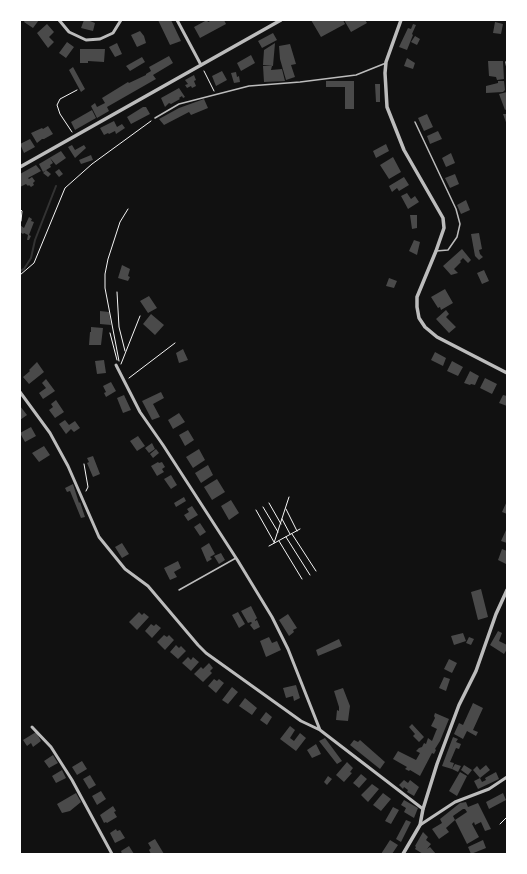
<!DOCTYPE html>
<html>
<head>
<meta charset="utf-8">
<style>
	body { margin:0 }
	#map { position:relative; width:527px; height:874px; overflow:hidden; background:#111; font-family:"Sofia Sans Condensed",sans-serif }
	canvas { display:block }
	.frame { position:absolute; inset:0; border:21px solid #fff; pointer-events:none }
</style>
</head>
<body>
<div id="map">
<canvas width="527" height="874"></canvas>
<div class="frame"></div>
</div>
<script>
const ctx = document.querySelector('canvas').getContext('2d');
ctx.lineJoin = 'round';
const poly = rows => new Path2D(rows.map(r => 'M' + r).join(''));
function strokePath(path, color, width, dash) { ctx.strokeStyle = color; ctx.lineWidth = width; ctx.lineCap = dash ? 'butt' : 'round'; ctx.setLineDash(dash || []); ctx.stroke(path); }
function fill(path, color) { ctx.fillStyle = color; ctx.fill(path, 'evenodd'); }
strokePath(poly([
	[20,271,24,269,31,258,35,240,56,186]
]), '#333', 2);
fill(poly([
	[25,20,39,20,33,28,24,22],
	[84,20,91,20,90,21,95,23,93,31,81,28],
	[158,20,171,20,181,41,170,45],
	[207,20,208,22,212,20,224,20,226,24,200,38,194,27],
	[311,20,343,20,345,24,321,37],
	[344,20,365,20,367,23,351,32],
	[495,22,503,24,501,34,493,33],
	[47,24,54,32,49,37,54,42,48,48,37,33],
	[413,24,416,25,412,34,413,35,407,50,399,47,408,28,411,29],
	[140,31,144,36,146,43,137,47,131,35],
	[273,33,277,40,262,48,258,41],
	[415,36,420,39,417,45,411,42],
	[67,42,74,47,66,58,59,53],
	[117,43,122,54,115,57,109,47],
	[275,43,273,66,263,65,264,50],
	[290,44,296,64,291,65,295,77,286,80,280,59,279,46],
	[80,49,105,49,104,62,88,61,88,63,80,63],
	[251,55,255,63,241,71,237,63],
	[169,56,173,63,153,75,156,79,107,107,109,111,97,118,91,106,95,103,97,107,105,103,102,98,128,82,129,83,146,75,146,74,151,71,149,67],
	[142,57,145,62,130,71,126,66],
	[407,58,415,63,413,69,404,66],
	[488,61,503,61,504,79,497,80,496,77,489,76],
	[263,66,272,66,271,70,282,69,285,81,264,82],
	[73,67,85,89,81,92,69,70],
	[222,71,227,80,216,86,212,76],
	[236,72,237,77,239,76,240,82,234,83,231,73],
	[194,75,196,80,194,81,196,86,192,88,191,86,187,88,185,85,188,84,185,80],
	[326,81,354,81,354,109,345,109,345,87,326,87],
	[498,81,504,81,505,90,503,92,486,93,486,86,498,83],
	[375,84,380,84,380,102,376,102],
	[179,88,185,97,183,98,182,96,179,98,180,99,171,104,169,103,165,107,161,98],
	[507,92,507,109,505,110,499,94],
	[204,99,208,108,191,115,189,112,164,125,159,119,179,108],
	[143,107,146,107,150,114,131,124,127,117],
	[92,110,96,118,75,130,71,122],
	[427,114,433,127,424,131,418,118],
	[503,114,507,114,507,125],
	[114,121,117,127,122,124,125,128,116,134,115,131,109,134,108,133,104,135,100,128],
	[48,126,53,134,44,139,42,139,37,143,31,133,42,128,43,129],
	[438,131,442,139,430,144,427,136],
	[30,139,35,147,24,153,20,144],
	[386,144,389,151,376,158,373,151],
	[72,145,75,150,84,145,86,148,75,158,68,147],
	[61,151,66,158,56,165,50,158,53,163,50,165,51,167,43,172,39,164],
	[451,153,455,163,446,167,442,158],
	[91,155,93,160,81,164,79,160],
	[393,157,401,172,389,179,380,165],
	[36,165,41,171,28,178,29,179,32,177,35,181,33,183,34,185,31,187,29,185,28,186,26,184,20,187,20,174],
	[59,169,63,174,59,177,55,172],
	[46,170,51,174,48,177,43,173],
	[455,174,459,184,450,188,445,178],
	[404,177,409,185,399,191,397,188,392,192,389,186],
	[407,193,411,199,415,196,419,202,408,209,401,196],
	[466,200,470,210,461,214,457,205],
	[410,215,417,215,417,228,412,229],
	[29,217,32,219,31,221,34,222,29,235,31,236,29,240,27,240,28,235,24,233,23,234,20,232,20,225,24,228],
	[479,233,482,249,479,250,480,254,483,257,479,260,475,256,471,234],
	[414,240,420,242,417,255,409,251],
	[462,249,471,260,468,263,463,258,460,261,461,262,454,269,458,273,451,275,443,266],
	[122,265,130,269,128,276,130,277,128,281,118,278],
	[484,270,489,281,482,284,477,273],
	[389,278,397,281,394,288,386,286],
	[445,289,453,303,441,310,440,307,438,308,431,297],
	[149,296,157,308,148,313,140,301],
	[446,310,449,314,446,317,456,327,449,333,436,319],
	[100,311,109,312,111,325,100,324],
	[151,314,164,325,155,335,143,324],
	[91,327,103,328,101,345,89,345,90,332,91,332],
	[183,349,188,360,179,363,176,353],
	[435,352,446,358,443,366,431,360],
	[104,360,106,373,97,374,95,361],
	[452,361,463,367,458,376,447,371],
	[37,362,44,372,29,384,23,377,30,371,29,370],
	[470,371,479,376,475,385,471,384,470,385,464,383],
	[485,378,497,384,492,394,480,388],
	[46,379,55,391,43,399,39,393,46,388,42,383],
	[111,382,116,391,106,397,104,393,106,392,103,386],
	[161,392,164,398,153,404,160,417,152,420,142,401],
	[124,395,131,410,123,413,117,398],
	[503,395,507,396,507,406,499,403],
	[56,400,64,412,55,418,49,410,53,407,51,404],
	[20,406,27,415,20,420],
	[179,413,185,422,173,429,168,420],
	[65,420,69,425,75,421,80,428,74,432,71,429,66,434,59,424],
	[31,427,36,436,25,442,20,433],
	[188,430,194,440,185,446,179,435],
	[138,436,145,446,137,451,130,441],
	[152,443,155,449,149,453,145,448],
	[44,446,50,455,39,462,32,453],
	[156,449,159,453,153,458,150,454],
	[199,449,205,460,193,468,186,457],
	[93,456,100,474,93,477,87,463,89,462,87,458],
	[158,462,159,463,162,462,165,467,162,469,164,472,157,476,151,466],
	[208,465,213,475,201,483,195,473],
	[171,475,177,485,171,489,164,479],
	[217,479,225,492,212,500,204,487],
	[73,484,79,503,80,502,85,517,81,518,70,491,67,492,65,488],
	[184,497,186,501,176,507,174,503],
	[231,500,239,513,229,520,221,506],
	[507,501,507,514,502,512],
	[192,506,198,515,188,521,184,515,189,512,187,509],
	[200,523,206,532,200,536,194,527],
	[507,528,507,543,501,541],
	[122,543,129,554,122,558,115,547],
	[209,543,215,554,210,557,212,559,207,562,201,548],
	[502,549,507,551,506,564,498,560],
	[221,553,225,560,219,564,214,556],
	[178,561,181,568,174,572,177,577,170,580,164,568],
	[481,589,488,617,478,620,471,592],
	[251,606,257,618,255,620,255,621,257,620,260,627,254,630,250,625,252,623,251,622,248,623,241,611],
	[139,612,142,615,144,613,149,617,137,630,129,622],
	[238,612,245,624,239,628,232,615],
	[288,614,297,628,293,630,294,632,289,636,279,620],
	[151,624,154,626,156,624,161,628,152,638,145,631],
	[498,631,502,633,499,641,507,645,507,649,504,654,490,645],
	[463,633,466,641,454,645,451,636],
	[164,635,167,637,169,635,174,640,165,650,157,642],
	[269,637,272,643,277,641,281,650,266,657,260,641],
	[469,637,474,639,471,645,466,643],
	[339,639,342,646,318,656,316,650],
	[176,645,179,648,181,646,186,651,178,659,170,652],
	[188,657,191,660,193,657,199,662,191,671,182,663],
	[449,659,457,663,452,673,444,669],
	[209,663,213,668,210,671,212,673,203,682,194,674,201,667,203,669],
	[444,677,450,679,446,691,439,688],
	[214,679,217,681,219,679,224,683,216,693,208,686],
	[296,685,300,698,294,701,293,696,286,698,283,688],
	[232,687,238,692,228,704,222,700],
	[343,688,350,706,348,721,336,720,337,710,339,711,339,707,334,691],
	[245,698,257,708,252,715,239,706],
	[473,703,483,708,473,730,478,732,476,736,467,731,463,739,454,734,459,723,463,725],
	[266,712,272,717,267,725,260,720],
	[435,713,449,719,440,741,435,749,436,750,434,754,432,753,420,776,410,770,409,771,405,769,407,767,393,759,398,751,416,760,420,753,416,751,419,748,422,747,424,743,426,744,428,738,432,741,436,731,437,729,431,726,435,718,434,716],
	[412,724,424,737,419,742,413,736,415,734,409,727],
	[290,726,295,730,290,738,294,741,300,733,306,738,296,751,280,739],
	[36,732,41,741,33,747,31,743,27,746,23,740],
	[453,737,458,739,456,742,461,744,459,749,456,748,450,762,454,763,452,769,442,766],
	[325,738,342,761,337,764,319,741],
	[354,740,358,742,360,740,385,762,380,769,350,745],
	[316,744,321,754,312,758,307,750],
	[53,755,58,763,49,768,44,761],
	[82,761,87,769,77,775,72,767],
	[347,762,353,768,350,772,352,773,344,782,336,775],
	[455,764,461,766,458,772,452,769],
	[464,765,472,770,468,775,461,770],
	[486,765,490,770,480,778,473,770,477,766,480,770],
	[62,770,66,778,56,783,52,776],
	[460,772,467,776,457,796,449,791],
	[496,772,499,779,478,789,474,781,480,778,482,782,486,780,485,778],
	[361,774,367,779,359,788,353,783],
	[90,775,96,785,89,789,83,779],
	[328,776,332,779,327,785,324,782],
	[404,780,408,783,410,780,419,787,414,796,407,792,408,790,404,787,403,789,399,785],
	[372,784,379,789,368,802,361,795],
	[101,791,106,799,97,805,92,796],
	[76,793,81,802,70,811,62,813,57,804],
	[383,793,391,799,381,811,373,805],
	[503,793,506,800,489,809,486,802],
	[404,800,418,808,414,818,404,812,406,808,401,805],
	[466,802,468,807,478,803,491,829,485,831,481,822,475,825,474,822,472,824,479,837,467,844,455,820,467,812,465,809,463,809,453,816,455,820,446,828,449,832,439,839,432,829,442,823,440,819,460,803],
	[113,806,116,811,114,812,117,817,107,823,106,822,104,823,100,815],
	[393,807,399,810,391,824,385,821],
	[406,820,411,822,401,842,396,839],
	[116,829,117,831,120,830,125,838,115,843,110,833],
	[423,832,428,837,426,840,431,844,427,849,430,847,436,854,423,854,415,849,416,847,415,846],
	[155,839,164,854,151,854,149,850,151,848,148,843],
	[390,840,398,845,392,854,381,854],
	[483,840,486,848,471,854,468,847],
	[129,846,134,854,122,854,121,851]
]), '#4a4a4a');
strokePath(poly([
	[204,71,214,91],
	[72,132,60,114,57,105,60,99,77,90],
	[20,209,22,211,21,221],
	[20,275,34,263,65,188,92,164,151,121],
	[117,292,119,327,125,351],
	[110,333,117,360],
	[119,361,105,288,105,274,108,259,120,222,128,209],
	[121,364,140,316],
	[129,378,175,343],
	[84,464,88,487,86,491],
	[269,503,281,524],
	[263,507,278,532],
	[286,509,297,531],
	[256,510,274,542],
	[282,519,290,534],
	[292,534,316,571],
	[286,537,310,575],
	[279,541,302,579],
	[274,543,289,497],
	[269,546,300,529],
	[500,824,507,817]
]), '#f5f5f5', 1);
strokePath(poly([
	[506,62,507,68],
	[155,118,179,104,249,86,300,82,356,75,386,63],
	[415,122,456,209,460,224,457,237,448,250,436,251],
	[179,590,236,558]
]), '#bcbcbc', 1.5);
strokePath(poly([
	[59,20,69,32,86,40,100,39,113,33,121,20],
	[177,20,201,65],
	[116,365,140,412,163,445,238,561,272,617,288,649,320,730],
	[20,392,50,433,68,466,99,537,125,569,148,586,198,645,206,653,301,721,320,730,423,809],
	[32,727,51,747,72,780,112,854],
	[420,825,455,802,489,789,507,777]
]), '#bcbcbc', 3);
strokePath(poly([
	[401,20,386,62,385,73,387,107,404,150,443,218,444,228,436,251,417,297,417,307,419,318,425,327,437,337,507,373],
	[20,167,281,20],
	[403,854,420,825,423,809,437,764,459,705,476,671,496,614,507,590]
]), '#bcbcbc', 3.5);
</script>
</body>
</html>
